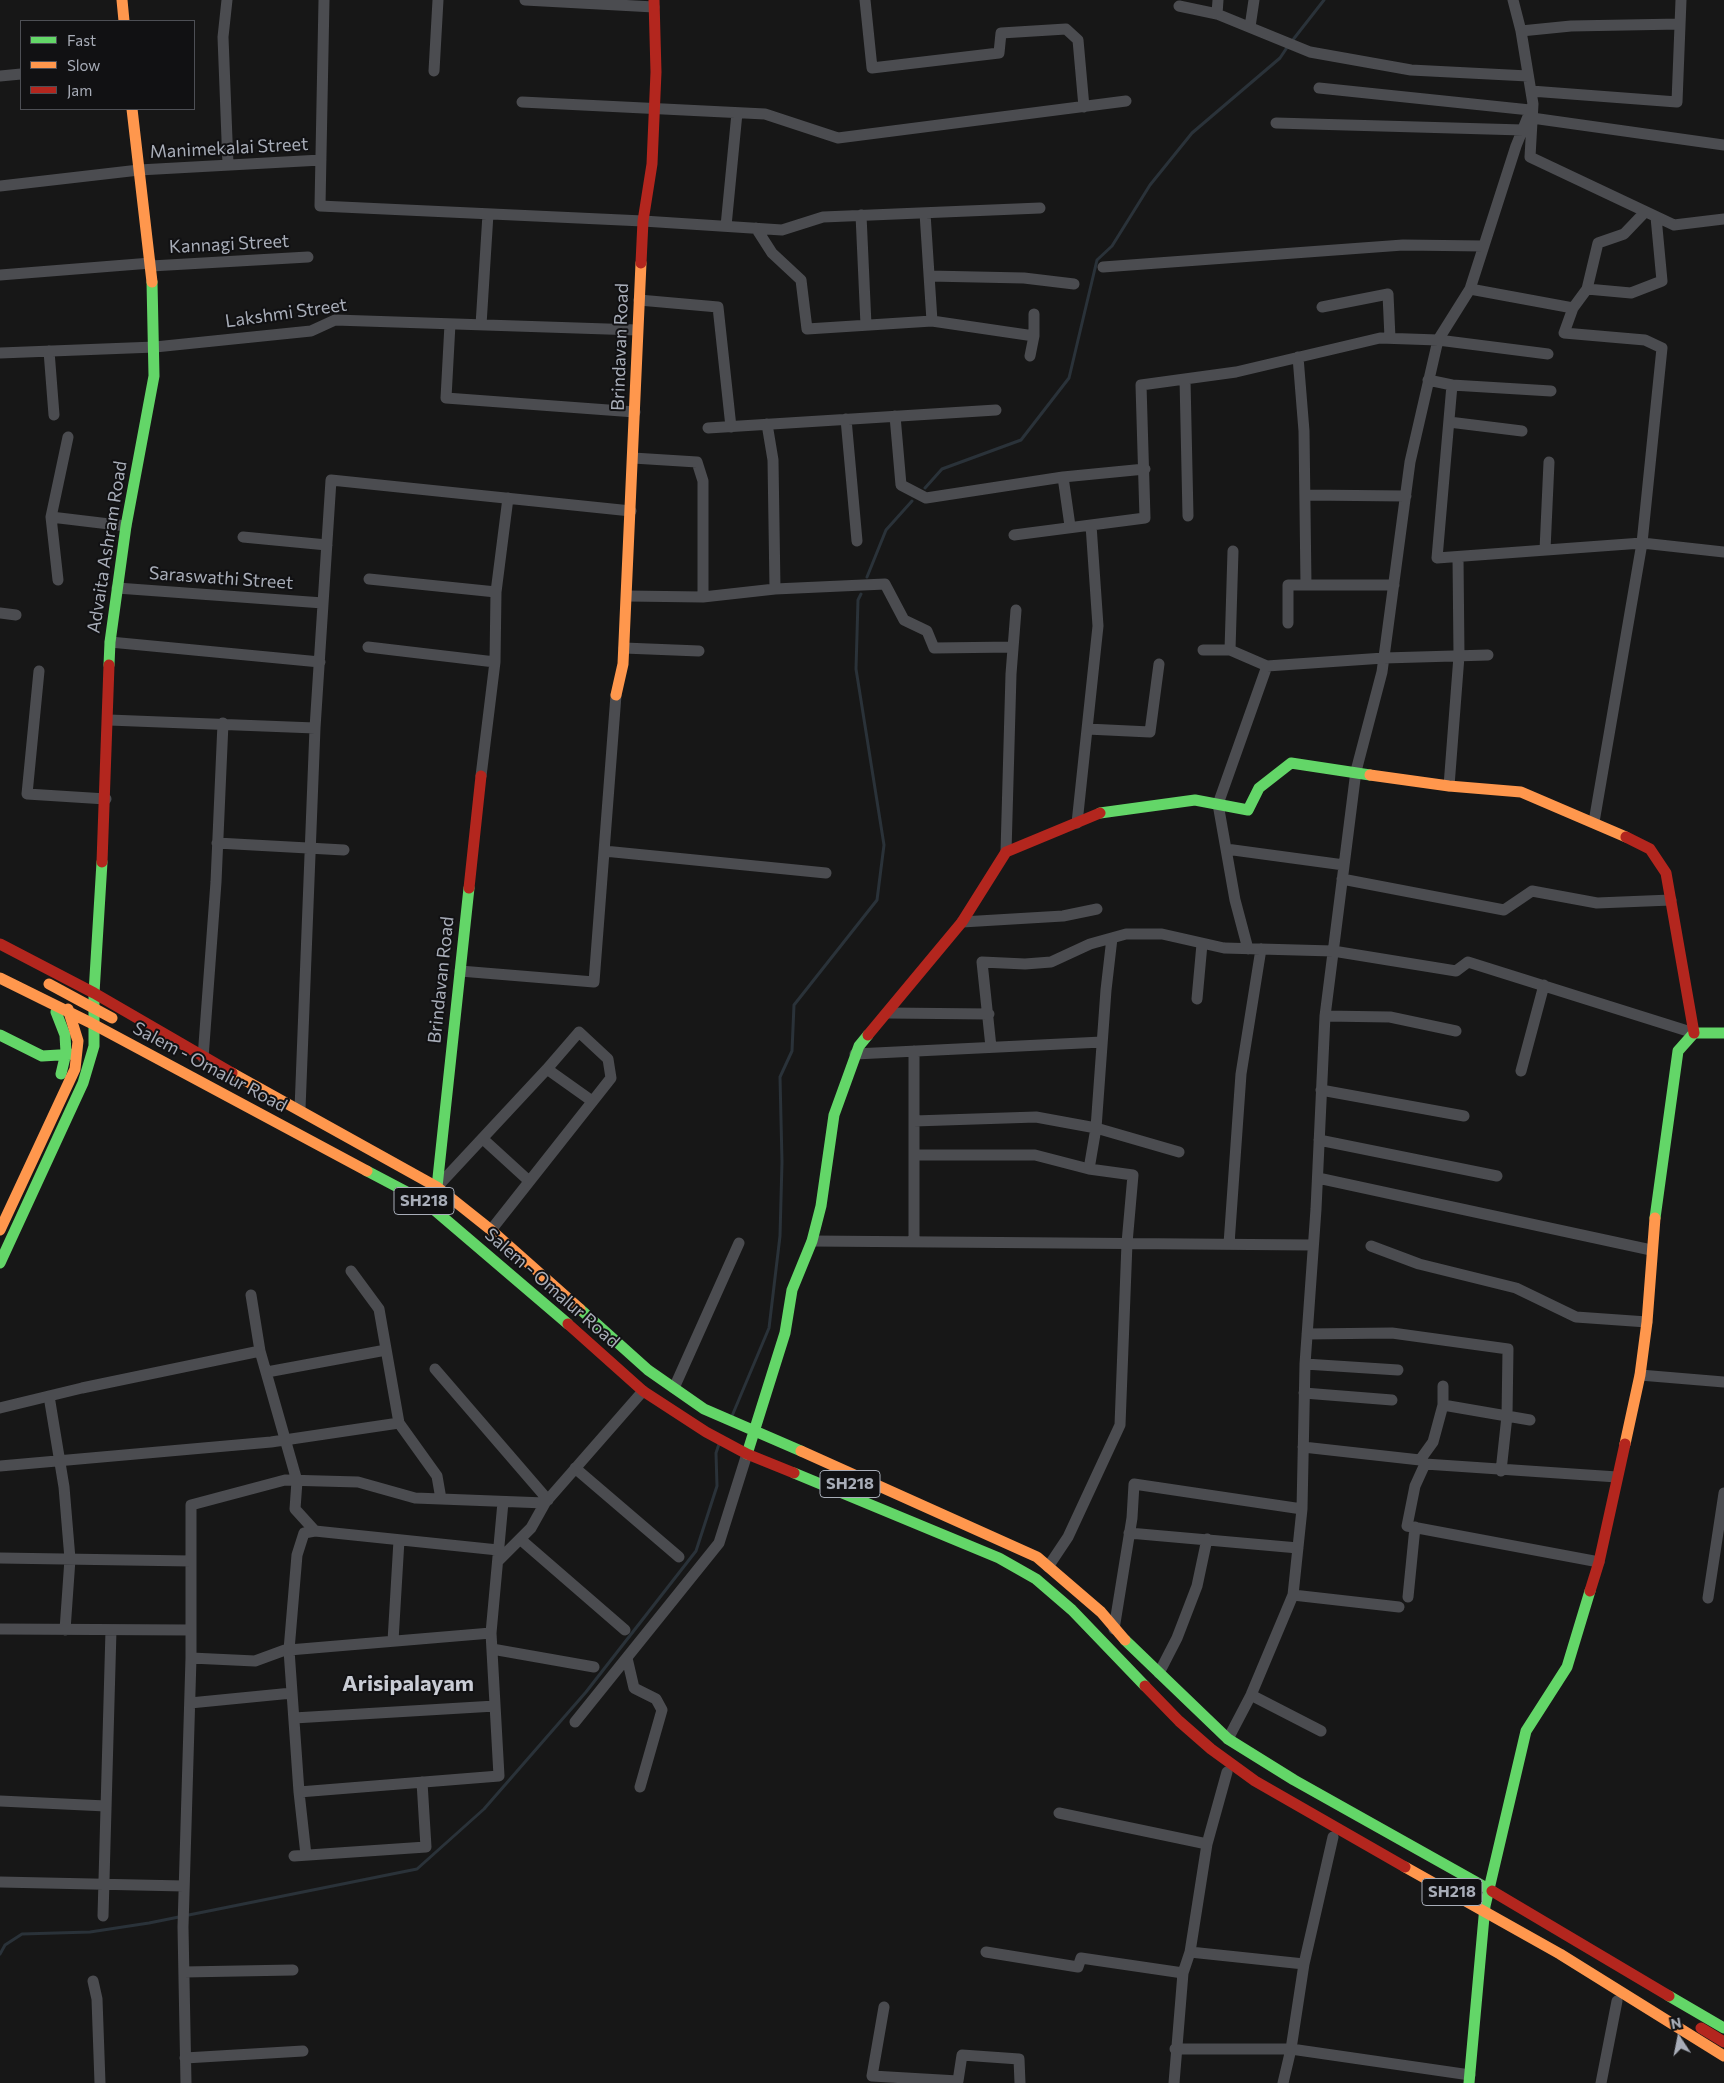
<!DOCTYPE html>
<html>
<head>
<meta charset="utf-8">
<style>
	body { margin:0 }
	#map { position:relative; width:1724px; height:2083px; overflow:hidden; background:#171717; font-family:Commissioner,sans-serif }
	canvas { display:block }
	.legend { position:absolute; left:20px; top:20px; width:175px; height:90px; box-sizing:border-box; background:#111113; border:1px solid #4d4f55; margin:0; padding:6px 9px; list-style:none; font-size:15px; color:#a8adb8 }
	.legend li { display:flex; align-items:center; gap:10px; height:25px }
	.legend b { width:25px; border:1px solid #4d4f55 }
	.north { position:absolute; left:1654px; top:2013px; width:50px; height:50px; -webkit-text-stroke:4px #111113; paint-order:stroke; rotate:349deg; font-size:14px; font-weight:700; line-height:20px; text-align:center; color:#a8adb8 }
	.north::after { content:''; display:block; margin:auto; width:18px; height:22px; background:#a8adb8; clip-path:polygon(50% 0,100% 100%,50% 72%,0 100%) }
</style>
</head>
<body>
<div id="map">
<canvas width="1724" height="2083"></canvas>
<ul class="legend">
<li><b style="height:6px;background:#63d668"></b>Fast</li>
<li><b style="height:6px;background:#ff974d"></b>Slow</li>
<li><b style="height:6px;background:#b3261e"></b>Jam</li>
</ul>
<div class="north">N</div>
</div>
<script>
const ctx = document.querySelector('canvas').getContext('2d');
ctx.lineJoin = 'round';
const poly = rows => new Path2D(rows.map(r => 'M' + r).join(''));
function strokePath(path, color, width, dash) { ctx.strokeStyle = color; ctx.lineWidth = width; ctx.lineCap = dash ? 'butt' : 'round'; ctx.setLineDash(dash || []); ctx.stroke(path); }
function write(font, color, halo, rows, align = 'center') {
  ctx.font = font + ' Commissioner,sans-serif'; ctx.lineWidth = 4; ctx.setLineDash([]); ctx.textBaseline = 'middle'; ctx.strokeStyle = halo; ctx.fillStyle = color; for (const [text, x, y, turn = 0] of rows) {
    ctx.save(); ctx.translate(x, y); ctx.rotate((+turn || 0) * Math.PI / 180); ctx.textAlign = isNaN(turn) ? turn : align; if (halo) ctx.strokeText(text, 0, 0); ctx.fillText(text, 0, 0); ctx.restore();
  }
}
strokePath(poly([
	[1292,41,1324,0],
	[925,488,942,469,1021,440,1069,378,1097,260,1112,246,1150,185,1192,133,1280,58,1288,46],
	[867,577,886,530,912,501],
	[732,1416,769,1328,780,1236,782,1162,780,1077,792,1051,794,1005,877,900,884,845,856,669,858,600,861,594],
	[0,1954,5,1945,22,1934,90,1932,149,1923,417,1869,484,1809,586,1692,696,1551,717,1486,716,1453,719,1444]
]), '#2a3239', 3);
strokePath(poly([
	[227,0,223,37,228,165],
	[324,0,320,206,643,221,782,230,823,217,1040,208],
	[525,0,654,7],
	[865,0,872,68,999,53,1001,33,1066,29,1078,40,1084,107],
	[1513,0,1521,31,1533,104,1530,157,1674,225,1724,219],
	[1179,6,1217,14,1310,52,1411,70,1528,76],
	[1217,14,1218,0],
	[1250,27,1254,0],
	[1521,31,1571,26,1680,24],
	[434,71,438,0],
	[0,76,21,74],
	[1319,88,1530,110],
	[1531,91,1677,102,1681,0],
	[522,102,765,114,838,138,1126,101],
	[1532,118,1724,145],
	[1276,123,1523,130],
	[0,186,139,170,321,160],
	[861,215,866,325],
	[726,226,737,113],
	[756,228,772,253,801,280,807,329,932,321,925,213],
	[151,266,308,257],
	[1103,267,1403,245,1484,246],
	[0,275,151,263],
	[929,276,1024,278,1074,284],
	[1470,289,1573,308],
	[1587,289,1631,293,1662,281,1656,217],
	[639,300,718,307,731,427],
	[1322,307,1388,294,1390,338],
	[932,321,1034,336],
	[450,324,446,398,635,412],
	[481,325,488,214],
	[49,351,54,415],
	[0,353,155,347,311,331,335,320,637,330],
	[1030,356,1034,336,1034,314],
	[1298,357,1304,431,1306,585],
	[1185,379,1188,516],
	[1428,380,1452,385,1437,558,1642,543,1662,348,1645,340,1564,333,1573,308,1587,289,1598,243,1624,234,1645,212],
	[1452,385,1551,391],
	[895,416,901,485,926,498,1063,477,1145,469],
	[846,419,857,541],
	[1449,422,1522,431],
	[767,424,773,460,775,589],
	[708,428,996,410],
	[633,458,697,462,703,481,703,597],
	[1063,477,1070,526],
	[1305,495,1406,496],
	[51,517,126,526],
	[1014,535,1091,525],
	[243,537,327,545],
	[1545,550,1549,462],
	[369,579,496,592],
	[58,580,51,517,68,437],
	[117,588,323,603],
	[627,596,703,597,775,589,885,584,904,620,927,631,934,648,1013,647],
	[0,613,16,615],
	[1288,623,1288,585,1394,585],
	[110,642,320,662],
	[368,647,495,662],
	[624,648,699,651],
	[1203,650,1230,650,1267,666],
	[1230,650,1233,551],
	[39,671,27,794,106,799],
	[109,720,315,728],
	[1087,729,1150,732,1159,664],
	[481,776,495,662,496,592,508,498],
	[1449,786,1459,656,1458,557],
	[1594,822,1642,543,1724,552],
	[1077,823,1098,626,1091,525,1145,518,1141,385,1236,372,1380,338,1438,340,1548,354],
	[217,843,344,850],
	[1226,849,1344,865],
	[604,851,826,873],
	[1006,852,1011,674,1016,610],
	[1342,879,1504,910,1532,891,1597,903,1671,900],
	[962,922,1063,916,1097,909],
	[1248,949,1235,900,1218,804,1267,666,1384,658,1488,655],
	[460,971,594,982,616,695],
	[1197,999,1202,944],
	[888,1013,989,1014],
	[1325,1016,1390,1017,1456,1031],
	[991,1047,982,962,1025,964,1051,962,1090,944,1126,934,1162,934,1224,948,1333,951,1456,971,1468,962,1694,1033],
	[914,1051,914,1242],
	[855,1054,1102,1042],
	[203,1058,216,882,223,723],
	[1521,1071,1544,985],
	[1321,1090,1464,1116],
	[300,1109,315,728,331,480,631,511],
	[914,1121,1036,1117,1096,1128,1179,1152],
	[483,1139,529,1181],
	[1319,1140,1497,1176],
	[914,1155,1035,1155,1089,1169,1133,1175,1127,1243,1120,1425,1068,1537,1048,1567],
	[1089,1169,1096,1128,1106,990,1112,938],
	[1318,1178,1651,1250],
	[424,1201,547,1069,592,1101],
	[491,1230,611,1078,608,1059,579,1032,547,1069],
	[812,1241,1313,1245],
	[1229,1244,1241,1074,1261,949],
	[1371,1246,1419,1264,1516,1288,1576,1317,1647,1322],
	[351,1271,379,1309,399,1423,437,1476,441,1499],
	[251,1295,260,1351],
	[1307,1334,1392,1333,1508,1349,1507,1416,1501,1471],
	[1305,1364,1398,1370],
	[435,1369,548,1500],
	[267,1372,386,1350],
	[1640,1375,1724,1382],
	[674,1388,739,1243],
	[1304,1393,1392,1400],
	[49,1396,64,1487,70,1559,65,1630],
	[1443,1405,1530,1420],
	[0,1408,82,1388,260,1351,297,1481,295,1509,315,1531,304,1533,297,1555,289,1650,299,1792,499,1776,491,1633,289,1650,285,1650,255,1661,191,1658],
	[1303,1447,1420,1460,1425,1464,1617,1477],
	[1420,1460,1433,1442,1443,1405,1443,1386],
	[1425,1464,1415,1486,1407,1526,1599,1562],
	[0,1466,271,1442,399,1423],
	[575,1468,679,1557],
	[315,1531,498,1550],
	[1129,1533,1298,1548],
	[520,1539,625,1630],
	[0,1558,191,1561],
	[498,1561,531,1528,545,1503],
	[1293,1595,1399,1607],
	[1408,1597,1415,1527],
	[1708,1598,1724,1493],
	[0,1629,191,1630],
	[1114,1629,1132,1518,1134,1484,1302,1509],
	[491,1633,503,1502],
	[393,1641,399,1540],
	[492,1649,594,1667],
	[627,1658,634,1688,656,1699,662,1710,640,1787],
	[1159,1673,1177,1638,1197,1586,1207,1539],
	[1251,1695,1321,1731],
	[190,1703,292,1693],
	[294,1718,495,1706],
	[575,1722,719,1543,747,1454],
	[1228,1739,1251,1695,1293,1595,1302,1509,1305,1364,1316,1209,1325,1016,1356,771,1382,672,1410,462,1438,340,1470,289,1516,146,1533,104],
	[299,1792,306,1855],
	[0,1801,106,1806],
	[1059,1813,1207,1844],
	[294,1856,426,1847,422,1782],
	[0,1882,184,1886],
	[103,1916,111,1630],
	[986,1952,1078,1967,1081,1958,1183,1973],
	[1190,1952,1304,1964],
	[184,1972,293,1970],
	[93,1981,97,1999,100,2083],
	[884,2007,872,2076,958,2081,962,2055,1019,2059,1020,2083],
	[1175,2049,1291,2049,1470,2075],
	[185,2058,303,2051],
	[186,2083,183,1927,191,1658,191,1505,285,1480,358,1482,415,1498,545,1503,643,1391],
	[1174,2083,1183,1973,1190,1952,1207,1844,1227,1772],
	[1283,2083,1291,2049,1304,1964,1333,1837],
	[1601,2083,1617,2001]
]), '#4b4c50', 11);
strokePath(poly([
	[109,665,110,642,126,526,154,376,152,282],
	[1100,813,1195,800,1248,810,1259,788,1291,763,1370,775],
	[56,1012,65,1035,66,1053,61,1074],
	[0,1035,42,1056,76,1054],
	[367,1171,424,1201,568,1324],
	[437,1187,469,888],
	[1655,1218,1678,1051,1694,1033,1724,1033],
	[0,1263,83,1083,94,1046,94,993,102,862],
	[580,1309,648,1370,704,1409,801,1451],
	[747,1454,785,1333,792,1290,812,1241,821,1206,834,1115,859,1046,868,1035],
	[794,1473,999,1558,1036,1579,1072,1610,1145,1686],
	[1125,1640,1228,1739,1294,1780,1492,1891],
	[1669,1996,1724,2028],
	[1469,2083,1485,1906,1526,1731,1567,1667,1590,1591]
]), '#63d668', 11);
strokePath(poly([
	[122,0,124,21],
	[132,109,152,282],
	[616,695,623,664,641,263],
	[1370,775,1449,786,1521,792,1626,837],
	[0,978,91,1023,367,1171],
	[49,984,112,1018],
	[232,1073,437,1187,491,1230,580,1309],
	[0,1230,75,1069,78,1041,68,1009],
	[1625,1444,1640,1375,1647,1322,1655,1218],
	[801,1451,1037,1557,1101,1612,1125,1640],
	[1405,1867,1560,1954,1724,2056]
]), '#ff974d', 11);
strokePath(poly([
	[641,263,643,221,652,164,656,72,654,0],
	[1626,837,1650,849,1666,873,1694,1033],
	[102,862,109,665],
	[469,888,481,776],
	[0,944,94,993,232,1073],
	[868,1035,962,922,1006,852,1100,813],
	[568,1324,643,1391,706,1432,747,1454,794,1473],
	[1590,1591,1599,1562,1625,1444],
	[1145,1686,1179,1721,1211,1749,1255,1781,1405,1867],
	[1492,1891,1669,1996],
	[1701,2028,1724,2042]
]), '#b3261e', 11);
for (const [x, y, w] of [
	[424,1201,60],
	[850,1484,60],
	[1452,1892,60]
]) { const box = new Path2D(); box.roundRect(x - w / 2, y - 13.5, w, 27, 4); ctx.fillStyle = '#111113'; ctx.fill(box); strokePath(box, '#a8adb8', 1); }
write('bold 16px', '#a8adb8', null, [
	["SH218",424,1201],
	["SH218",850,1484],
	["SH218",1452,1892]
]);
write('18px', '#a8adb8', '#111113', [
	["Manimekalai Street",229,148,-3],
	["Kannagi Street",229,244,-3],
	["Lakshmi Street",286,313,-8],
	["Brindavan Road",620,347,-88],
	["Advaita Ashram Road",107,547,-81],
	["Saraswathi Street",221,578,4],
	["Brindavan Road",441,980,-84],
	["Salem - Omalur Road",210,1067,28],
	["Salem - Omalur Road",552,1288,41]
]);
write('bold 22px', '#c9ccd4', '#111113', [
	["Arisipalayam",408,1684]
]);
</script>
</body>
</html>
